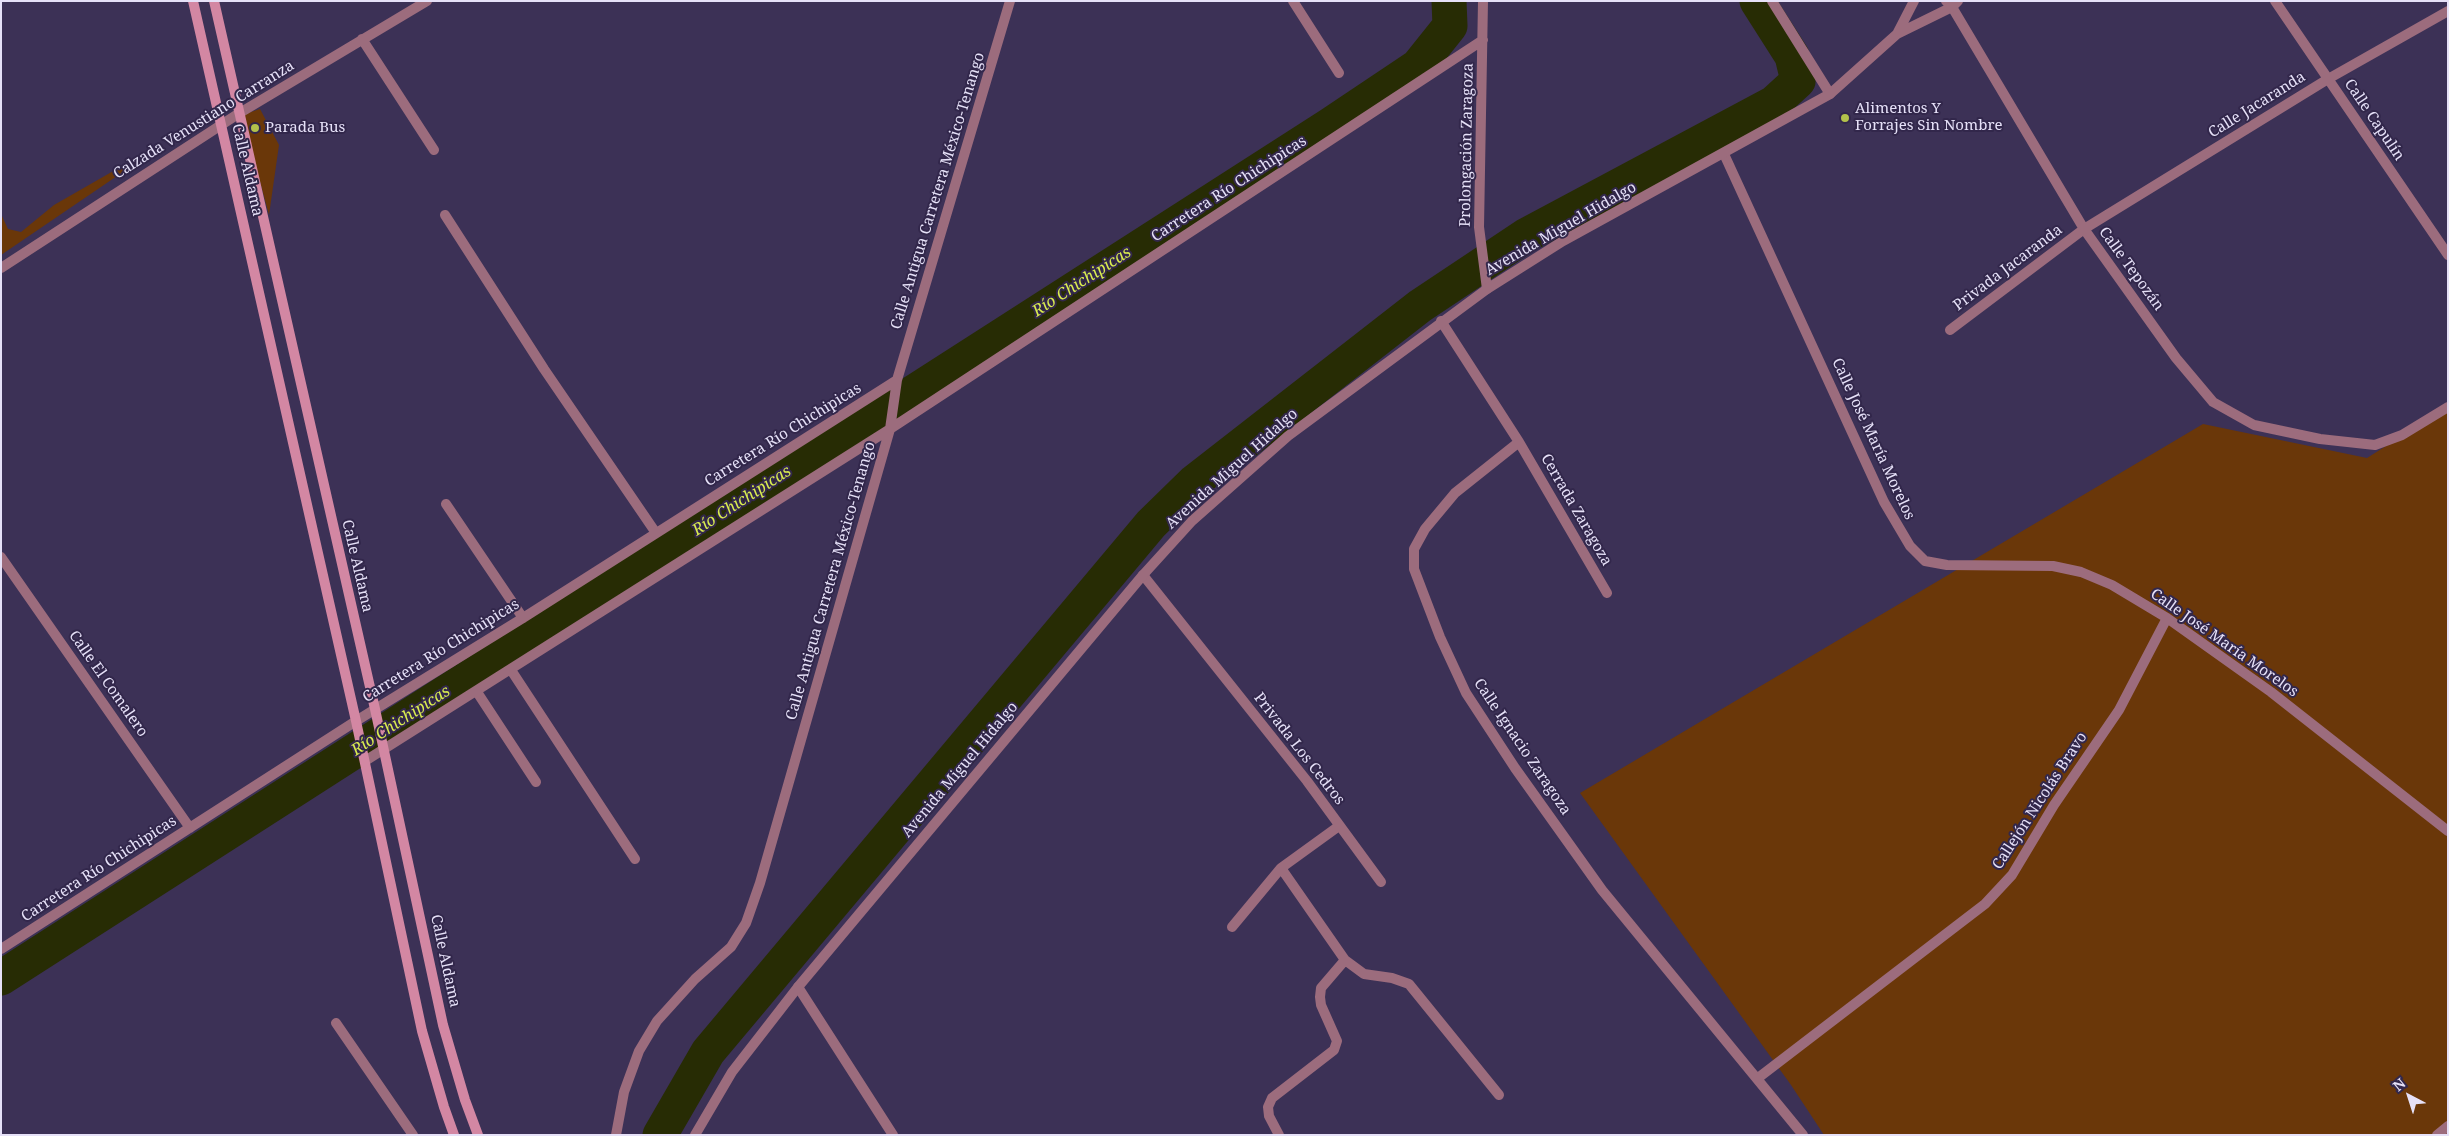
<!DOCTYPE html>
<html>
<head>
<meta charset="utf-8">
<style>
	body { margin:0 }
	#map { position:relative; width:2449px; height:1136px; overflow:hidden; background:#3c3156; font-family:"Noto Serif",serif }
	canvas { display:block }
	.frame { position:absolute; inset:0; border:2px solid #e6e1f8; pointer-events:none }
	.north { position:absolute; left:2384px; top:1071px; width:50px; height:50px; -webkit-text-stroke:4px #32274b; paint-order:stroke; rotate:320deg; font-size:14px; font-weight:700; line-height:20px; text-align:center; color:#e6e1f8 }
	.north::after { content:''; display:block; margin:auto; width:18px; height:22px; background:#e6e1f8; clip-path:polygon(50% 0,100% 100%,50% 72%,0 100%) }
</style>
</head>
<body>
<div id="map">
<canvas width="2449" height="1136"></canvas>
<div class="frame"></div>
<div class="north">N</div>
</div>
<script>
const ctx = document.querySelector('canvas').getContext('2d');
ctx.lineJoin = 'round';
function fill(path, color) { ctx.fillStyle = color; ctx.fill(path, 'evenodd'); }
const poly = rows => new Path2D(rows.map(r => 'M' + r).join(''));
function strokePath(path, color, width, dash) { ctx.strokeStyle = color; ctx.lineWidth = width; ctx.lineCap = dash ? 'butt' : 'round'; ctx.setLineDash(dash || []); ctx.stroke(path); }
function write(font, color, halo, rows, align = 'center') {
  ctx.font = font + ' "Noto Serif",serif'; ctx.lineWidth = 4; ctx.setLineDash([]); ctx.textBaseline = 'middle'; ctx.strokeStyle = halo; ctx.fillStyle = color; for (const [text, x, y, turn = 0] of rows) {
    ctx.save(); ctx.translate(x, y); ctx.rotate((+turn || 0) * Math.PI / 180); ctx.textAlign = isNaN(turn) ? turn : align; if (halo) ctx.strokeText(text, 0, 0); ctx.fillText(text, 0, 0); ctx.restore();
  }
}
fill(poly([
	[260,109,279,145,269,215,242,115],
	[143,154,145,157,1,255,1,214,8,229,21,232,54,205],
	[2448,407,2448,1135,1824,1135,1791,1085,1580,793,2203,424,2367,458]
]), '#6a3709');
strokePath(poly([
	[1,978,1330,125,1418,66,1450,26,1449,1],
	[660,1135,708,1052,1151,524,1194,482,1420,306,1525,236,1774,103,1798,81,1792,56,1757,1]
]), '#272c04', 35);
strokePath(poly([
	[1293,1,1339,73],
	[1483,1,1479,227,1487,289],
	[1772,1,1830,94],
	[1946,1,1952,7,2084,229,2176,358,2213,402,2254,425,2320,439,2375,445,2402,435,2448,407],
	[2275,1,2448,255],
	[362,39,434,150],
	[238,114,427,1],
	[1724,154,1884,502,1910,546,1925,561,1947,565,2053,566,2081,572,2112,585,2167,618,2271,692,2448,831],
	[445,215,544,369,656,533],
	[1441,321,1519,442,1607,593],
	[1950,330,2084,229,2328,79,2448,11],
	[1519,442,1455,493,1425,529,1414,549,1414,569,1440,637,1466,693,1515,768,1602,890,1803,1135],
	[446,504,523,618],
	[1,557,190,828],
	[1143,575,1307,781,1381,882],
	[511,670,635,859],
	[477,692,536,782],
	[365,761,890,429,1483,40],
	[1281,868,1345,960,1364,974,1392,978,1409,984,1499,1095],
	[1232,927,1281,868,1339,826],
	[1,949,356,721,523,618,897,380],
	[798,987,893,1135],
	[336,1023,413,1135],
	[1758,1078,1985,904,2012,875,2054,805,2119,710,2167,618],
	[616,1135,624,1092,639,1051,657,1021,695,979,731,947,746,923,760,883,890,429,897,380,1010,1],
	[1279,1135,1269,1116,1268,1107,1272,1098,1334,1050,1337,1041,1321,1005,1320,997,1321,988,1345,960],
	[2437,1135,2448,1126]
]), '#9c6c7d', 10);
strokePath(poly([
	[1897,34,1914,1],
	[1,268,238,114],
	[695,1135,732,1072,798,987,1143,575,1192,521,1288,436,1487,289,1563,241,1830,94,1897,34,1952,7,1958,1]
]), '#9c6c7d', 10);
strokePath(poly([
	[193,1,356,721,422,1031,444,1107,454,1135],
	[214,1,375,709,443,1025,465,1100,478,1135]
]), '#d387a3', 10);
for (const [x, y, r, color] of [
	[1845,118,5,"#b3c24b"],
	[255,128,5,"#b3c24b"]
]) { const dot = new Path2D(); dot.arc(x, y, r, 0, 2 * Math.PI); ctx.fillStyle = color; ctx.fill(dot); strokePath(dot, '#32274b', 2); }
write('15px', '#e6e1f8', '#32274b', [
	["Calle Jacaranda",2257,105,-32],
	["Calzada Venustiano Carranza",204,120,-32],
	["Calle Capulín",2374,120,56],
	["Prolongación Zaragoza",1467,145,-89],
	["Calle Aldama",247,170,77],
	["Carretera Río Chichipicas",1229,189,-33],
	["Calle Antigua Carretera México-Tenango",938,191,-73],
	["Avenida Miguel Hidalgo",1561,229,-30],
	["Privada Jacaranda",2008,268,-37],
	["Calle Tepozán",2131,269,54],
	["Carretera Río Chichipicas",783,435,-32],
	["Calle José María Morelos",1873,439,65],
	["Avenida Miguel Hidalgo",1232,469,-42],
	["Cerrada Zaragoza",1576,510,60],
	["Calle Aldama",357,566,77],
	["Calle Antigua Carretera México-Tenango",831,581,-74],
	["Calle José María Morelos",2224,643,35],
	["Carretera Río Chichipicas",441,651,-32],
	["Calle El Comalero",108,684,55],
	["Calle Ignacio Zaragoza",1522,747,56],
	["Privada Los Cedros",1299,749,52],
	["Avenida Miguel Hidalgo",960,770,-50],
	["Callejón Nicolás Bravo",2040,801,-57],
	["Carretera Río Chichipicas",99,869,-33],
	["Calle Aldama",445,961,78]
]);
write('15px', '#e6e1f8', '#32274b', [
	["Alimentos Y",1855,109],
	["Forrajes Sin Nombre",1855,126],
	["Parada Bus",265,128]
], 'left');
write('italic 16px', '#daed4f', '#32274b', [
	["Río Chichipicas",1082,282,-33],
	["Río Chichipicas",742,501,-33],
	["Río Chichipicas",401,721,-33]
]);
</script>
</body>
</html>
